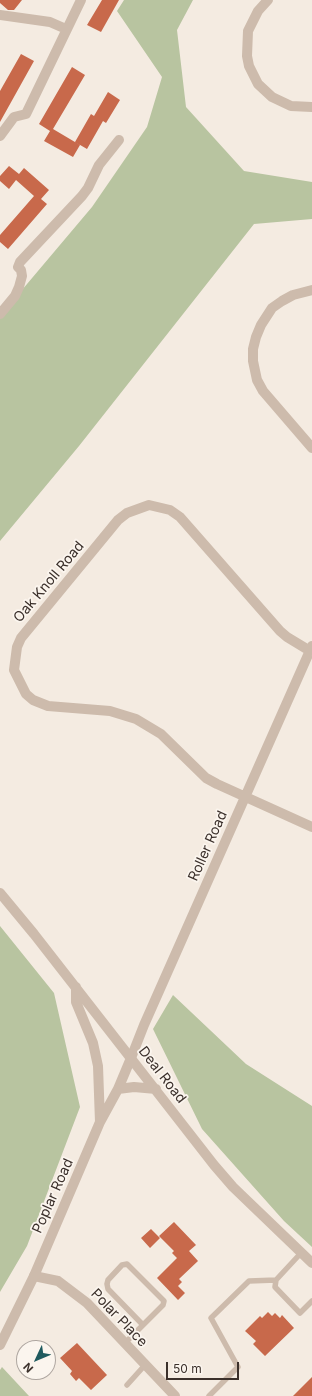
<!DOCTYPE html>
<html>
<head>
<meta charset="utf-8">
<style>
	body { margin:0 }
	#map { position:relative; width:312px; height:1396px; overflow:hidden; background:#f4ebe1; font-family:Inter,sans-serif }
	canvas { display:block }
	.north { position:absolute; left:16px; top:1340px; width:40px; height:40px; box-sizing:border-box; background:#fbf5ee; border:1px solid #aea6a0; border-radius:50%; rotate:226deg; font-size:11px; font-weight:700; line-height:16px; text-align:center; color:#3b302b }
	.north::after { content:''; display:block; margin:auto; width:14px; height:18px; background:#1f5a5e; clip-path:polygon(50% 0,100% 100%,50% 72%,0 100%) }
	.scale { position:absolute; left:166px; top:1362px; width:73px; height:18px; box-sizing:border-box; border:2px solid #3b302b; border-top:0; padding-left:5px; font-size:12px; line-height:14px; white-space:nowrap; color:#3b302b; -webkit-text-stroke:3px #fbf5ee; paint-order:stroke }
</style>
</head>
<body>
<div id="map">
<canvas width="312" height="1396"></canvas>
<div class="north">N</div>
<div class="scale">50 m</div>
</div>
<script>
const ctx = document.querySelector('canvas').getContext('2d');
ctx.lineJoin = 'round';
function fill(path, color) { ctx.fillStyle = color; ctx.fill(path, 'evenodd'); }
const poly = rows => new Path2D(rows.map(r => 'M' + r).join(''));
function strokePath(path, color, width, dash) { ctx.strokeStyle = color; ctx.lineWidth = width; ctx.lineCap = dash ? 'butt' : 'round'; ctx.setLineDash(dash || []); ctx.stroke(path); }
function write(font, color, halo, rows, align = 'center') {
  ctx.font = font + ' Inter,sans-serif'; ctx.lineWidth = 3.5; ctx.setLineDash([]); ctx.textBaseline = 'middle'; ctx.strokeStyle = halo; ctx.fillStyle = color; for (const [text, x, y, turn = 0] of rows) {
    ctx.save(); ctx.translate(x, y); ctx.rotate((+turn || 0) * Math.PI / 180); ctx.textAlign = isNaN(turn) ? turn : align; if (halo) ctx.strokeText(text, 0, 0); ctx.fillText(text, 0, 0); ctx.restore();
  }
}
fill(poly([
	[124,0,193,0,177,30,186,107,244,171,312,182,312,219,254,224,79,446,0,541,0,316,92,207,147,127,162,77,117,11],
	[0,926,54,993,80,1107,27,1246,0,1292],
	[173,995,246,1064,312,1106,312,1247,284,1221,202,1129,153,1029],
	[2,1367,29,1396,0,1396,0,1370]
]), '#b8c4a0');
fill(poly([
	[0,0,22,0,14,10,8,10,0,3],
	[102,0,119,0,101,32,87,25],
	[21,54,34,61,0,122,0,91],
	[72,67,85,75,53,129,80,145,73,157,44,141,50,131,39,124],
	[108,92,120,100,106,123,103,121,87,149,75,142,91,114,94,116],
	[9,166,19,174,24,168,49,190,41,199,47,204,8,249,0,242,0,235,34,196,16,180,9,189,0,181,0,176],
	[174,1222,196,1245,189,1251,198,1261,179,1279,182,1282,178,1286,185,1293,178,1300,157,1278,177,1258,172,1253,174,1251,159,1236],
	[151,1229,160,1238,150,1248,141,1238],
	[268,1312,272,1316,275,1313,280,1318,282,1315,294,1328,265,1356,253,1344,256,1341,245,1331,260,1316,262,1318],
	[77,1343,107,1375,91,1390,79,1378,76,1381,70,1374,72,1371,60,1358],
	[312,1377,312,1396,293,1396]
]), '#c8694b');
strokePath(poly([
	[276,1280,275,1287,300,1313,312,1301],
	[125,1343,163,1305,164,1301,127,1264,122,1265,108,1280,107,1284,108,1289,143,1325],
	[127,1385,145,1365],
	[209,1396,238,1367,211,1318,249,1281,276,1280,301,1253]
]), '#cdbbac', 5.5);
strokePath(poly([
	[268,0,258,11,248,31,247,56,249,66,258,84,272,97,291,106,312,107],
	[0,15,50,22,66,29],
	[0,136,14,117,26,114,81,0],
	[312,290,293,295,282,301,272,308,261,325,256,337,253,349,253,361,257,380,263,391,312,448],
	[0,314,15,296,19,287,22,276,21,270,18,267,20,262,82,196,88,188,99,165,119,140],
	[310,651,287,637,280,631,180,517,170,510,149,505,127,513,118,520,21,638,17,647,14,670,26,694,33,700,48,706,110,711,136,719,161,734,206,778,217,784,312,827],
	[131,1058,144,1025,312,646],
	[34,1276,58,1281,87,1303,175,1396]
]), '#cdbbac', 10);
strokePath(poly([
	[0,893,34,934,214,1165,233,1187,312,1263],
	[76,987,76,1002,93,1043,98,1066,100,1122],
	[118,1089,134,1087,156,1089],
	[0,1345,34,1276,100,1122,118,1089,131,1058]
]), '#cdbbac', 10);
write('14px', '#3b302b', '#fbf5ee', [
	["Oak Knoll Road",49,582,-50],
	["Roller Road",208,846,-66],
	["Deal Road",162,1075,52],
	["Poplar Road",53,1196,-66],
	["Polar Place",119,1318,46]
]);
</script>
</body>
</html>
